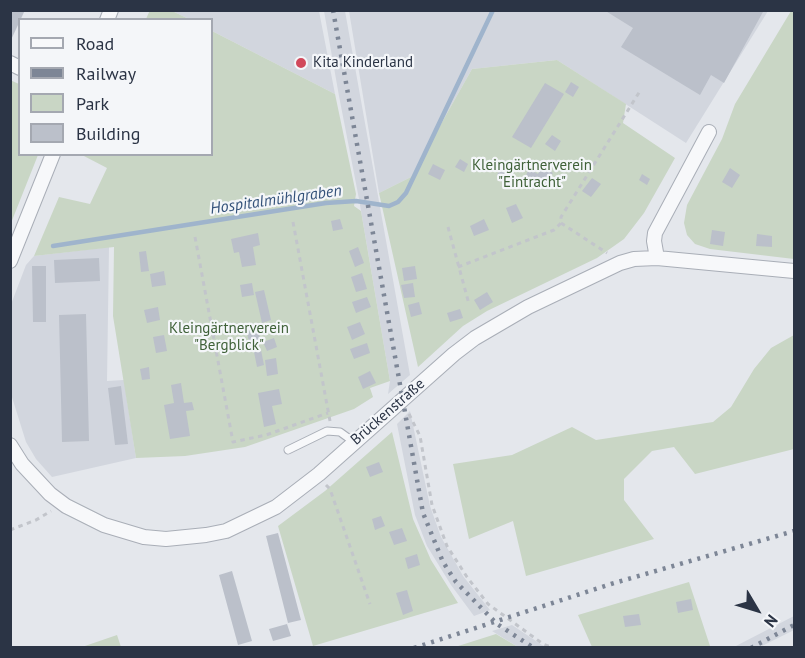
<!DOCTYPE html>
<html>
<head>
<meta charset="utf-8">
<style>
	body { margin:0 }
	#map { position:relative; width:805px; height:658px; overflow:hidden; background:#e4e7ec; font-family:"PT Sans",sans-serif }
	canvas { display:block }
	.frame { position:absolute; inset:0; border:12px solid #2b3445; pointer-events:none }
	.legend { position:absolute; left:18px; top:18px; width:195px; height:138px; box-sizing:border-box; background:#f4f6f9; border:2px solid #a4a8b1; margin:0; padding:8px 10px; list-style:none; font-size:18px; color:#2b3445 }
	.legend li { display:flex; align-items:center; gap:12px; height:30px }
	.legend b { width:30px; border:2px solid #a4a8b1 }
	.north { position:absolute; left:727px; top:580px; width:60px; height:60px; -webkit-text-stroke:4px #f4f6f9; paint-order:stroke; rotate:128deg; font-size:16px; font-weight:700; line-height:24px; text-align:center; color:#2b3445 }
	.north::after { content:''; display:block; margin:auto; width:21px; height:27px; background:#2b3445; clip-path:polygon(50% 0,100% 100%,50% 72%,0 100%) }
</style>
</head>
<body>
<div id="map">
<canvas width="805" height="658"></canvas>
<div class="frame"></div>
<ul class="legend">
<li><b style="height:8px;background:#f7f8fa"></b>Road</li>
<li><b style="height:8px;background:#7d8696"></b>Railway</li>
<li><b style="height:16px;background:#c9d6c5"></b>Park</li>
<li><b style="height:16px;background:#bbc0ca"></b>Building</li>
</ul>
<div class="north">N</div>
</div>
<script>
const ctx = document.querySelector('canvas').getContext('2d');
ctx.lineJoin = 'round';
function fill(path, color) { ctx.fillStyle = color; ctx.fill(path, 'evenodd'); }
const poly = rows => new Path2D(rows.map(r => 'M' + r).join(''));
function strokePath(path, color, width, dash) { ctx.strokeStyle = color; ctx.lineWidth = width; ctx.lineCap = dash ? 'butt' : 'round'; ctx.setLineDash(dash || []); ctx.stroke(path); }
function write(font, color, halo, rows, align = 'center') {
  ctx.font = font + ' "PT Sans",sans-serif'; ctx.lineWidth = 4.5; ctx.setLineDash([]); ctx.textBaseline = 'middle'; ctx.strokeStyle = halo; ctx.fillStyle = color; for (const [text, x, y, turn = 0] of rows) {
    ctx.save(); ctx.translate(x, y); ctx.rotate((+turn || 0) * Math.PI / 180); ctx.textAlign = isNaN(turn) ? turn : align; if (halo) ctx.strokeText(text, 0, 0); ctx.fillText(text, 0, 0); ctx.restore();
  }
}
fill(poly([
	[172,11,319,11,335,94,212,31,212,20,189,19],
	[324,11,345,11,410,375,388,394,390,381,359,199,339,96],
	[349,11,768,11,686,143,557,60,472,69,411,177,379,193],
	[109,247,107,381,124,380,136,458,52,477,36,459,26,442,11,394,10,307,26,265,34,256],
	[410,411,430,506,441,537,463,576,490,610,474,616,451,585,427,546,415,515,397,424],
	[794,616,794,630,760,647,734,647],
	[512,625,542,645,548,647,518,647,492,631]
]), '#d2d6de');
fill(poly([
	[150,10,172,11,189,19,146,19],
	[791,11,794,11,794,259,710,249,695,244,687,235,684,223,687,205,722,139,735,104],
	[212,31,335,94,356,194,354,206,361,211,390,381,370,388,373,397,354,409,245,447,185,456,136,458,113,316,114,247,34,256,59,197,90,204,107,168,82,155,212,154],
	[557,60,626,104,623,123,675,158,644,213,624,239,597,258,487,311,463,326,418,367,379,193,411,177,472,69],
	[10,80,19,84,20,154,38,155,11,223],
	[794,335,794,449,695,474,674,447,652,451,624,479,624,500,654,539,526,576,513,521,469,539,453,464,512,455,572,427,596,440,713,422,731,407,754,369,771,348],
	[392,432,413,519,431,560,458,603,313,646,278,526,325,491],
	[689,582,710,646,703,648,592,647,578,615],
	[496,634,518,647,455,647],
	[117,635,121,647,82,647]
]), '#c9d6c5');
strokePath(poly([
	[53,246,326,203,356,201,389,206,398,202,406,193,493,10]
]), '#9fb4cc', 4.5);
fill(poly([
	[10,10,25,10,10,42],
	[604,10,764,10,724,83,711,75,700,95,621,47,633,28],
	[571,82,579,87,573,97,565,92],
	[545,83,564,94,531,148,512,137],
	[552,135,561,141,555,151,545,144],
	[460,159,468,164,464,172,455,167],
	[433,164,445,170,440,180,428,174],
	[542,166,553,173,544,187,526,175,529,169,538,174],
	[730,168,740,175,732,188,722,182],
	[500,169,515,177,511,183,497,175],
	[642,174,650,179,647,185,639,180],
	[592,178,601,184,591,197,582,191],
	[516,204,523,218,512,223,506,208],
	[340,219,343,229,333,231,331,221],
	[484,219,489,230,474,236,470,226],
	[712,230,725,232,723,246,710,244],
	[258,233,260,245,253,247,256,265,242,267,239,252,234,253,231,239],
	[757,234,772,236,772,247,756,246],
	[358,247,364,263,355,267,349,251],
	[146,251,149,271,141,272,139,252],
	[99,258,100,281,55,283,54,260],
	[32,266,46,266,46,322,33,322],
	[415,266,417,279,404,281,402,268],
	[164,271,166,285,152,287,150,274],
	[362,273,367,289,356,292,351,277],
	[252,283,254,295,242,297,240,285],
	[413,283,415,297,404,298,401,285],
	[264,290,271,320,262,323,255,292],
	[487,292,493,302,480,310,474,300],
	[367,297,371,307,356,313,352,302],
	[419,302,422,314,411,317,408,305],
	[158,307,160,320,147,323,144,310],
	[460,309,463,318,450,322,447,313],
	[86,314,89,441,62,442,59,315],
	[360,322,365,334,352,340,347,327],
	[258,325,260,340,249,342,246,327],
	[164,335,167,351,156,353,153,337],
	[274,338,277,347,267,351,263,342],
	[367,343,370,353,354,359,350,349],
	[261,350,264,365,257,367,254,352],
	[276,358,278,374,267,376,265,360],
	[149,367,150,379,142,380,140,369],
	[370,371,376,383,363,389,358,377],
	[181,383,184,403,192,402,194,410,186,411,190,436,170,439,164,405,174,403,171,385],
	[121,386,128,444,115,445,108,388],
	[279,389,282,404,272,406,276,424,264,427,258,393],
	[379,462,383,472,370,477,366,467],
	[381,516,385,526,375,530,372,519],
	[402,528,407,541,394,545,389,532],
	[278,533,301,620,288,623,266,536],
	[417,554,420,565,408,569,405,558],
	[232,571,252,641,238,645,219,575],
	[407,590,413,611,403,615,396,593],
	[691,599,693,610,678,613,676,602],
	[639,614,641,625,625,627,623,616],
	[287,624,291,636,273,641,269,629]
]), '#bbc0ca');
const lane = poly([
	[288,450,327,431,340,432,354,442]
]);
const street = poly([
	[107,20,111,10],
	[10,63,20,68],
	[657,258,654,241,655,233,709,132],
	[10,261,53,154],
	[10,445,22,464,50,494,66,506,104,525,144,537,166,539,206,535,226,531,276,507,319,474,454,354,475,338,528,307,620,263,634,259,657,258,794,271]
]);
strokePath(lane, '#a9aeb7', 9);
strokePath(street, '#a9aeb7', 16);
strokePath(poly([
	[293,222,330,421],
	[561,223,607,253],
	[448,227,469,304],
	[195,237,233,442,266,435,328,413],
	[458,267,554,230,561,223,561,217,640,91],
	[409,414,420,436,432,505,447,546,467,577,488,604,543,644,553,648],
	[326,485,330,489,370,604],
	[10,530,36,520,51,511]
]), '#c2c5cb', 3, [4.5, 4.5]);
strokePath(lane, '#f7f8fa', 7);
strokePath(street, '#f7f8fa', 14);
strokePath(poly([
	[333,10,423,513,443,562,456,582,497,624,534,648],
	[414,648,611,584,794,531],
	[751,648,794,625]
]), '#7d8696', 4.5, [3, 6]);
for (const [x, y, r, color] of [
	[301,63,6,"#d1495b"]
]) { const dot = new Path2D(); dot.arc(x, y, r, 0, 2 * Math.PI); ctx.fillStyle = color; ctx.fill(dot); strokePath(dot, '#f4f6f9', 2); }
write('15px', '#2b3445', '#f4f6f9', [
	["Kita Kinderland",313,63]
], 'left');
write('15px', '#3f6138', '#f4f6f9', [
	["Kleingärtnerverein",532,166],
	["\"Eintracht\"",532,183],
	["Kleingärtnerverein",229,329],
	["\"Bergblick\"",229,346]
]);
write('15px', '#2b3445', '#f4f6f9', [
	["Brückenstraße",388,412,-41]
]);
write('italic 16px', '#34527a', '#f4f6f9', [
	["Hospitalmühlgraben",276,200,-8]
]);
</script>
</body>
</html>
